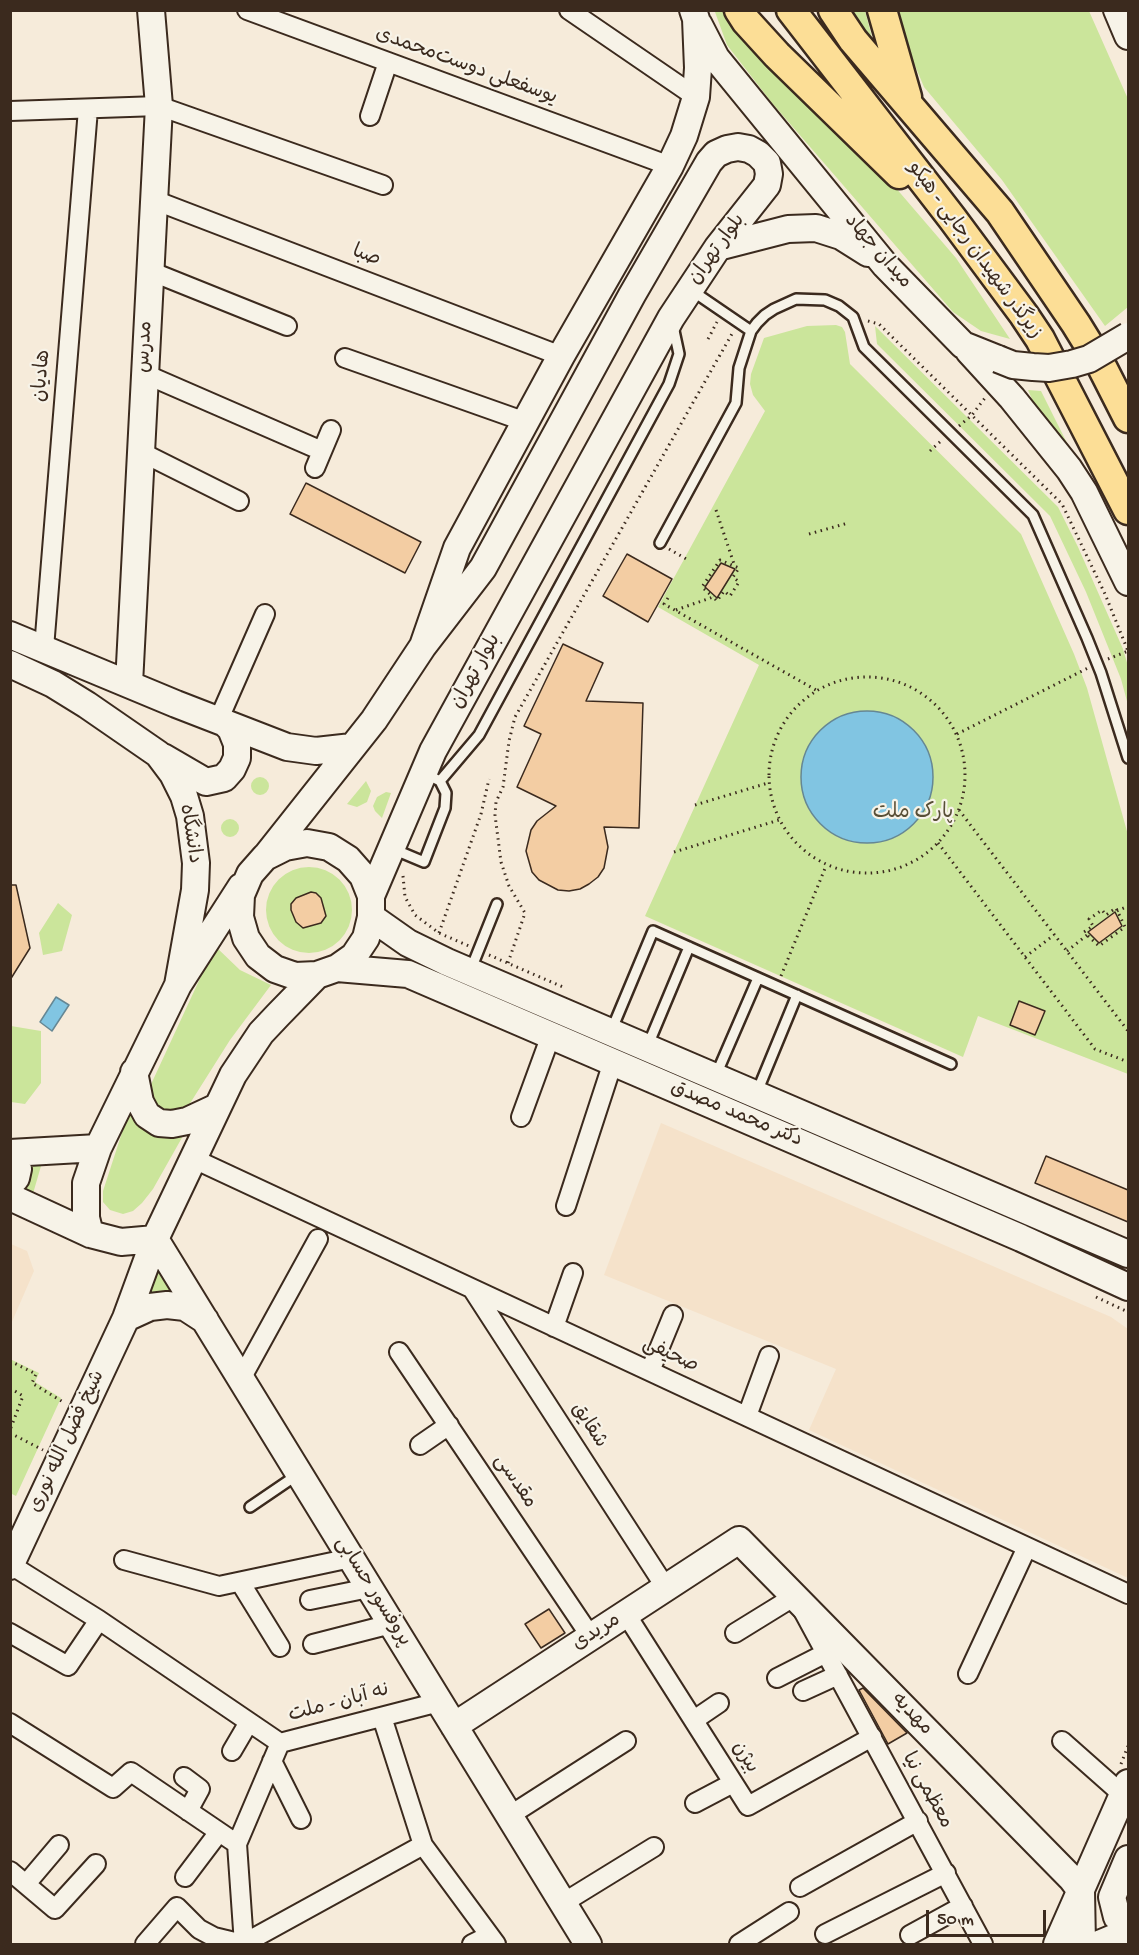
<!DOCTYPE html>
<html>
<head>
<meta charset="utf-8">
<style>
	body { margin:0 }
	#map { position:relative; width:1139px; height:1955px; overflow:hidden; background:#f6ebda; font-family:"Gochi Hand",sans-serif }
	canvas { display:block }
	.frame { position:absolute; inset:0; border:12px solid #3b2a1e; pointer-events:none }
	.scale { position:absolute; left:926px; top:1910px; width:120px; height:27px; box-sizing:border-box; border:3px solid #3b2a1e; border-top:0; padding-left:8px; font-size:18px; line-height:21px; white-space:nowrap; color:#3b2a1e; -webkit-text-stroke:4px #f7f3e8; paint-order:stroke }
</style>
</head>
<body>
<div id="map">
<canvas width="1139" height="1955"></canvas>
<div class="frame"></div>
<div class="scale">50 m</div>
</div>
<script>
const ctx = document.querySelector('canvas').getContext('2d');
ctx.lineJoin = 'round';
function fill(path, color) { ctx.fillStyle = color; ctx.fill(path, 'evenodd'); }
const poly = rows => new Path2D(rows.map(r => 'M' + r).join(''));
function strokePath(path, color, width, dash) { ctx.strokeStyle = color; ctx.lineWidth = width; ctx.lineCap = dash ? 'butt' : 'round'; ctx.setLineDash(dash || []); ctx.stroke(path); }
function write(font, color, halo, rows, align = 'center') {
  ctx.font = font + ' "Gochi Hand","Playpen Sans Arabic",sans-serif'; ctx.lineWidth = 4.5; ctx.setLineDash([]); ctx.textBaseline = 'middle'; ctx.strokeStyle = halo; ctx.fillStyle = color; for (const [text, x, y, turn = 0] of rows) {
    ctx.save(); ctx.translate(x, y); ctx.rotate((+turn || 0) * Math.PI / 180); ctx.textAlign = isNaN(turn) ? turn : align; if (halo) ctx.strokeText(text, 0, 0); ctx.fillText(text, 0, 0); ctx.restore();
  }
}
fill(poly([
	[661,1123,1111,1317,1128,1329,1128,1578,809,1430,836,1369,604,1275],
	[11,1244,27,1251,34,1271,11,1324]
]), '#f5e2ca');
fill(poly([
	[845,11,865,11,873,41,870,44],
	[896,11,1089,11,1128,99,1128,307,1105,326,1002,180,924,87,903,37],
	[715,12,724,11,737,33,794,93,889,180,956,258,1010,339,981,331,953,312,772,103,727,45],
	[836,325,842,327,845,332,850,364,1021,534,1074,654,1087,688,1128,835,1128,1074,978,1016,963,1057,645,916,759,665,658,607,765,411,753,395,750,384,751,374,764,338,807,326],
	[875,326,1058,507,1078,547,1123,649,1128,666,1128,705,1121,679,1086,592,1050,516,877,344],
	[1028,390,1041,391,1080,469,1038,413],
	'251 786a9 9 0 1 1 18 0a9 9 0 1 1-18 0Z',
	[366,781,371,791,367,802,357,807,347,804],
	[386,792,391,793,382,818,375,811,373,806,377,797],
	'221 828a9 9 0 1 1 18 0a9 9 0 1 1-18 0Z',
	'266 910a43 43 0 1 1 86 0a43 43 0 1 1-86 0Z',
	[58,903,72,915,62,951,43,955,39,933],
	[215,946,240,970,271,985,230,1040,189,1105,180,1112,159,1113,147,1093],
	[11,1026,41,1031,41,1083,25,1104,11,1102],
	[130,1108,188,1127,153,1189,142,1203,133,1211,123,1214,110,1210,103,1202,103,1191],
	[29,1165,41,1166,32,1197,21,1191],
	[158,1272,176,1298,147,1297],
	[10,1359,39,1373,35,1382,61,1398,16,1496,10,1493]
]), '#cbe59b');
const water = poly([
	'801 777a66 66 0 1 1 132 0a66 66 0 1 1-132 0Z',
	[56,997,69,1005,52,1031,40,1022,56,997]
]);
fill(water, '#81c5e2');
strokePath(water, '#658794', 1.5);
const building = poly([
	[306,483,421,542,405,573,290,514,306,483],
	[627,554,672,579,648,622,603,596,627,554],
	[721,563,735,569,717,598,705,587,721,563],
	[563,644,603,663,586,701,643,703,639,828,604,827,608,847,604,868,598,877,589,884,580,889,569,891,558,890,539,880,532,872,526,851,531,830,537,821,556,806,517,787,541,734,524,726,563,644],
	[10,885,16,885,30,948,10,980,10,885],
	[311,892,316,893,321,898,326,916,321,923,303,928,296,922,291,910,291,904,296,898,311,892],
	[1115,912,1122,926,1099,943,1088,932,1115,912],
	[1019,1001,1045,1011,1035,1035,1010,1025,1019,1001],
	[1046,1156,1128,1190,1128,1222,1035,1183,1046,1156],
	[549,1609,565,1633,541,1648,525,1624,549,1609],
	[863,1688,907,1733,888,1744,859,1690,863,1688]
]);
fill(building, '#f3cda3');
strokePath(building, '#3b2a1e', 1.5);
const lane = poly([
	[691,290,751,331],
	[660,543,736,403,739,368,751,331,757,323,765,315,774,309,796,299,825,300,839,306,853,317,864,347,1033,515,1087,638,1101,673,1128,758],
	[440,781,479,735,669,384,679,354,673,326],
	[393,849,424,862,445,808,446,793,440,781,434,778],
	[471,969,497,904],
	[612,1029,653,931,951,1064],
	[648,1045,689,947],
	[716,1075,758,978],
	[757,1092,797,995],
	[250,1507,297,1475]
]);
const street = poly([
	[247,10,670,166],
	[569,10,696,97],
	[10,111,159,106,383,185],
	[370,116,388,62],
	[154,200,561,356],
	[150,271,287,326],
	[345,358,526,422],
	[145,374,322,451],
	[141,452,239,501],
	[315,468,331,430],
	[44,648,88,109],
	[218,721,265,614],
	[521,1117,551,1035],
	[192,1158,1128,1594],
	[566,1206,613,1062],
	[473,1290,666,1588],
	[554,1327,573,1273],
	[399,1352,591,1637],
	[650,1371,673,1315],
	[241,1379,318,1239],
	[747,1416,769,1356],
	[420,1445,449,1425],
	[124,1560,219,1586,351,1558],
	[11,1565,99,1620,280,1743],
	[240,1582,280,1647],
	[310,1600,369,1588],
	[626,1614,748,1806,872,1737],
	[10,1633,68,1666,99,1620],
	[735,1633,795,1596,983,1944],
	[313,1644,391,1624],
	[968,1674,1027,1547],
	[777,1678,826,1653],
	[803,1691,838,1675],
	[382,1717,423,1845,496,1944],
	[694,1720,719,1703],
	[10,1723,113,1788,131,1772,237,1844],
	[1062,1741,1123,1795],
	[232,1751,249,1722],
	[272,1761,301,1819],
	[184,1777,200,1789,188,1811],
	[695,1803,733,1783],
	[509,1816,626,1741],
	[10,1871,55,1909,96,1864],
	[185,1877,219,1832],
	[26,1884,59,1845],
	[800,1887,918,1821],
	[563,1903,654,1847],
	[825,1934,946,1873],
	[910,1935,963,1906],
	[145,1944,177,1907,199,1929,214,1937,243,1944,423,1845],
	[244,1944,237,1844,280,1743,439,1702],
	[472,1944,488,1936],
	[739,1944,789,1912]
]);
const secondary = poly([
	[1117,10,1128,36],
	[699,25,716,58,885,265,963,345,998,359],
	[718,247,788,229,816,228,841,236,868,253],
	[969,351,1012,398,1069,469,1084,492,1128,582],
	[10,635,176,704,287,747,316,751,352,747],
	[10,664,53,684,87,705,158,754,173,774,184,796,190,816,196,863,195,890,178,985],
	[129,684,159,106,151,10],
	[163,757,206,782,224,778,232,769,237,758,237,744,231,729,225,723],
	[267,855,374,720,423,646,457,548,561,356,670,166,684,136,696,97,698,68,696,19,693,10],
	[371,896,433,751,671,318,718,247,767,185,769,174,767,163,758,154,749,149,738,147,727,149,716,154,709,162,632,295,483,568,423,646],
	[371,917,408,943,447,962,1128,1254],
	[337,968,408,974,1021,1238,1128,1287],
	[134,1072,140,1102,147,1115,159,1123,172,1124,187,1121,217,1107],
	[10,1153,98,1148],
	[10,1184,16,1178,18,1169,12,1153],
	[10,1197,90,1234,121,1242,155,1239],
	[90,1234,86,1218,86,1183,98,1148,178,985,241,887],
	[155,1239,588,1944],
	[126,1318,150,1307,167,1305,185,1307,205,1320],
	[10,1566,126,1318,155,1239,233,1075,261,1033,278,1015,317,975,337,968,354,956,366,938,371,917,371,896,363,876,348,859,329,847,307,843,285,847,265,857,250,874,241,895,240,917,246,938,258,956,275,969,295,976,317,975],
	[454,1726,739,1540,1072,1879,1081,1891,1082,1944],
	[1128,1859,1112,1897,1117,1917,1128,1926],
	[1057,1944,1128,1783],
	[1099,1944,1111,1939,1128,1937]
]);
const primary = poly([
	[739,10,746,21,777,55,899,174],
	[791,10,952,218,1024,315,1040,339,1128,510],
	[833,10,853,40,1000,212,1076,324,1100,363,1128,418],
	[882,10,907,97]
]);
strokePath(lane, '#3b2a1e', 14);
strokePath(street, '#3b2a1e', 22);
strokePath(secondary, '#3b2a1e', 30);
strokePath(primary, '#3b2a1e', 33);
strokePath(poly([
	[868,321,879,324,1062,504,1105,594,1128,651],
	[708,339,717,322],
	[959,426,972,415,985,398],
	[930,451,942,440],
	[716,510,735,567],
	[809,534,848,523],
	[669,549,688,560],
	[668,598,664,604,816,690],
	[676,610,713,597,717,601,724,591,730,596,739,582,733,577,739,568,720,560,702,587,713,597],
	[1108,659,1128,651],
	'769 775a98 98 0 1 1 196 0a98 98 0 1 1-196 0Z',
	[957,734,1088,668],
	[695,805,768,783],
	[959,810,1128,1031],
	[938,843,1095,1049,1128,1062],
	[674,852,779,820],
	[403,876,405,897,415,915,439,933,469,946],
	[1117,911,1128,906],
	[439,933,481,814,489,779],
	[1067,951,1087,935,1084,932,1093,926,1089,919,1102,910,1106,915,1116,908,1125,927,1099,946,1087,935],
	[489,955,563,987],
	[1025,957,1054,935],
	[508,963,525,913,509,886,501,862,495,815,496,802,503,787,509,741,515,717,733,332],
	[781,976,826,866],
	[1096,1297,1128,1312],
	[10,1361,36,1374,32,1383,63,1402],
	[10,1388,23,1396,10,1430],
	[10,1433,43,1450],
	[1121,1764,1128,1746]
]), '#3b2a1e', 3, [1.5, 4.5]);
strokePath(lane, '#f7f3e8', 9);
strokePath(street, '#f7f3e8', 18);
strokePath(secondary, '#f7f3e8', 26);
strokePath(primary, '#fcde96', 28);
const secondaryBridge = poly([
	[998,359,1013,365,1033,367,1049,368,1072,364,1089,359,1128,336]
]);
strokePath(secondaryBridge, '#3b2a1e', 30, []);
strokePath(secondaryBridge, '#f7f3e8', 26);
write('20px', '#3b2a1e', '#f7f3e8', [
	["یوسفعلی دوست‌محمدی",466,67,20],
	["بلوار تهران",718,250,-54],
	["زیرگذر شهیدان رجایی - هپکو",974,251,54],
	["میدان جهاد",877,252,49],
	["صبا",366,257,21],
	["مدرس",146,347,-87],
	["هادیان",43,376,-85],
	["بلوار تهران",477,672,-61],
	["دانشگاه",189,834,81],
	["دکتر محمد مصدق",736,1115,23],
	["صحیفی",670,1356,25],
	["شقایق",588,1426,57],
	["شیخ فضل الله نوری",68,1442,-65],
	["مقدسی",514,1482,56],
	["پروفسور حسابی",372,1592,58],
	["مریدی",597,1633,-33],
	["نه آبان - ملت",339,1704,-15],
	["مهدیه",911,1715,46],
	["بیژن",744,1758,58],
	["معظمی نیا",926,1791,61]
]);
write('20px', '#584f37', '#f7f3e8', [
	["پارک ملت",913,814]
]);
</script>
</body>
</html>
